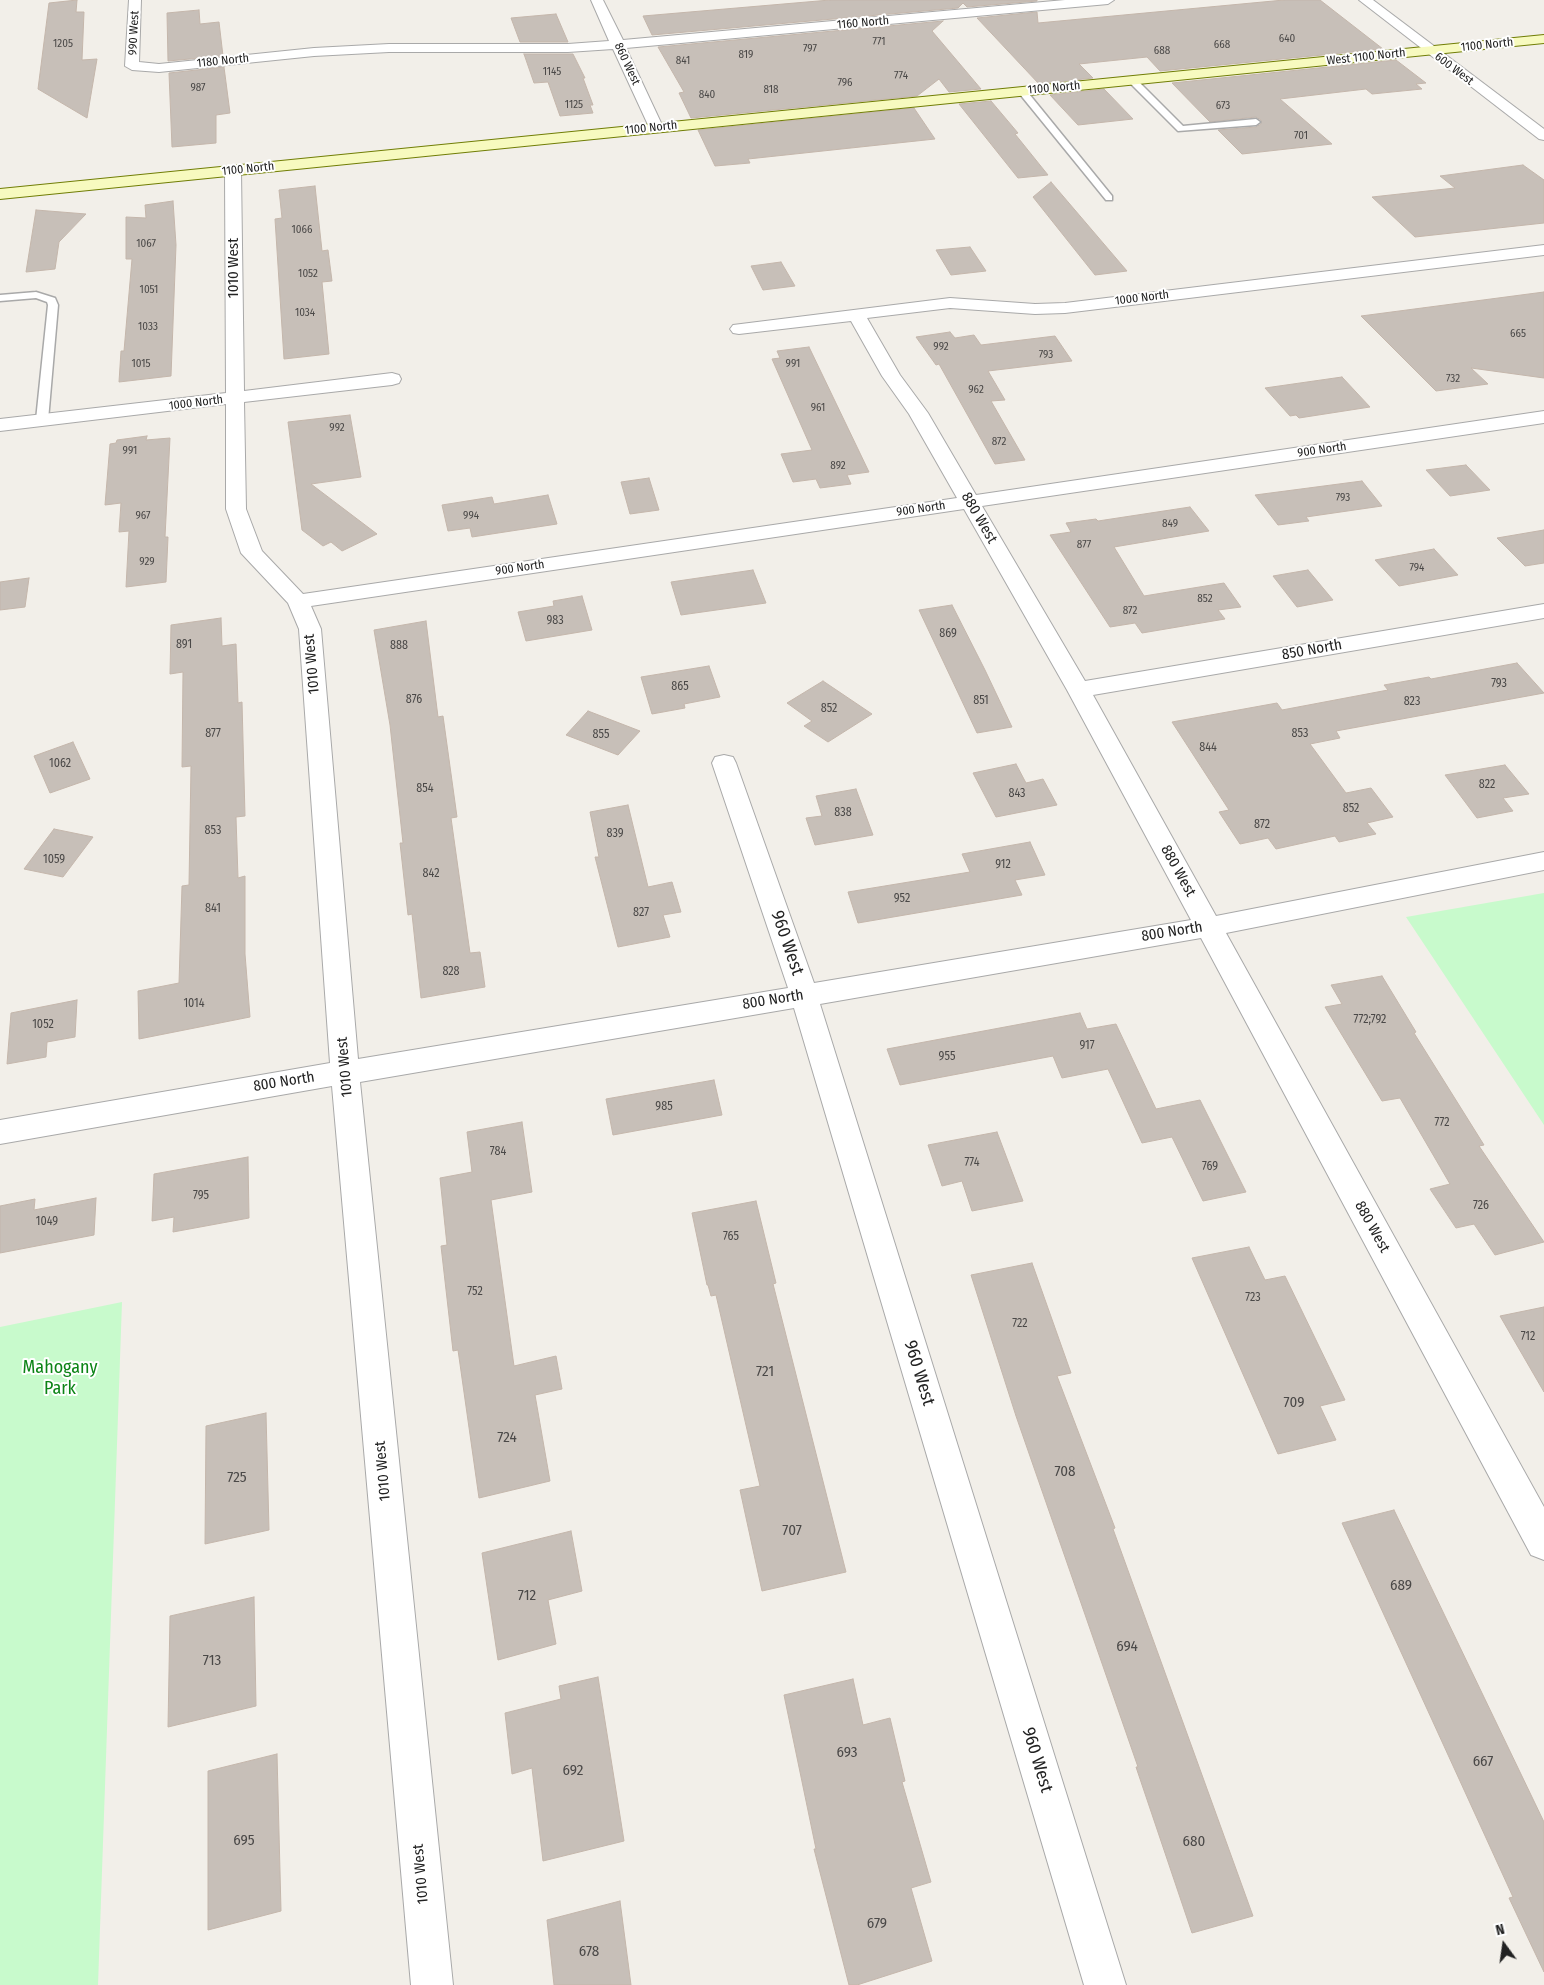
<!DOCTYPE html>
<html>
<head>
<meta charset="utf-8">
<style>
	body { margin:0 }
	#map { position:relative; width:1544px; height:1985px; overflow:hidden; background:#f2efe9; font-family:"Fira Sans Condensed",sans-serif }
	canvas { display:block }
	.north { position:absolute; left:1479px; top:1920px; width:50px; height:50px; -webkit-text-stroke:4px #fff; paint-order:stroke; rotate:346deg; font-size:14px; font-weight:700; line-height:20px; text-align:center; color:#222 }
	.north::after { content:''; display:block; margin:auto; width:18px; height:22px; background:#222; clip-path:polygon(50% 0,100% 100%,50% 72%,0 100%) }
</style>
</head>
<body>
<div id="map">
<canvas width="1544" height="1985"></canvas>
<div class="north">N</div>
</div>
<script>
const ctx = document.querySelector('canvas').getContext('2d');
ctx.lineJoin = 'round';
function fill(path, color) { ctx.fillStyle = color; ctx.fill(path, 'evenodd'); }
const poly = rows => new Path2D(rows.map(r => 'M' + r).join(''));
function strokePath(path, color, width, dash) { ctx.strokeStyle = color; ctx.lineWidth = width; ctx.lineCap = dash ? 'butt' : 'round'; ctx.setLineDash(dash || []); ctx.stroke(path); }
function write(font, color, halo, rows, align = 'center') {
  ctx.font = font + ' "Fira Sans Condensed",sans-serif'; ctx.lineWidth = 4; ctx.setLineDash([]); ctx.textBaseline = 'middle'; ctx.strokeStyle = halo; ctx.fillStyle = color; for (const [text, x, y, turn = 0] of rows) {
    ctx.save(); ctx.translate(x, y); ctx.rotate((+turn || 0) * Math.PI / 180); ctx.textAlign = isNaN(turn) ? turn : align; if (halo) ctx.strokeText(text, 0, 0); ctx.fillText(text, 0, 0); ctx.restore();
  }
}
fill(poly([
	[1544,893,1544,1125,1406,917],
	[122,1302,98,1985,0,1985,0,1327]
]), '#c8facc');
const building = poly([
	[77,0,76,12,84,12,82,60,97,59,87,118,38,89,49,3,77,0],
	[830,0,1037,0,1037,1,967,7,963,3,958,8,652,35,643,16,830,0],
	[1284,0,1320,0,1383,49,1160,71,1147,57,1079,64,1093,78,1039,84,977,18,1037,12,1038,23,1284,0],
	[199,10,200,24,219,22,223,56,168,61,167,13,199,10],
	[556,14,568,42,520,42,511,18,556,14],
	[943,21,932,31,981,89,949,92,939,79,917,96,691,118,679,93,684,92,658,47,943,21],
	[524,54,573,54,585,78,583,78,593,105,590,105,593,113,560,116,548,82,534,83,524,54],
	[1396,60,1426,83,1416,84,1422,89,1372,94,1366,89,1280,99,1332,144,1242,154,1218,130,1256,127,1261,124,1261,120,1256,117,1210,122,1172,83,1396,60],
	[224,67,230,113,216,115,216,143,172,147,169,73,224,67],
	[1104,89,1133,119,1078,125,1050,95,1104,89],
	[991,101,1018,133,1015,134,1048,175,1018,178,959,104,991,101],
	[914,108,935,139,748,159,750,163,715,166,698,130,914,108],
	[1523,165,1544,180,1544,223,1415,237,1372,197,1455,188,1440,176,1523,165],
	[1051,182,1127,271,1095,275,1033,197,1051,182],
	[315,186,322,251,328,250,332,281,322,282,329,354,284,359,275,219,282,218,279,190,315,186],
	[173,201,176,245,171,376,119,382,121,351,124,351,132,259,126,259,126,217,146,218,145,205,173,201],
	[36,210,86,214,59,242,55,269,26,272,36,210],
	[970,247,986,271,951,275,936,250,970,247],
	[781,262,795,286,763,290,751,266,781,262],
	[1544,292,1544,378,1471,368,1488,384,1436,391,1361,316,1544,292],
	[950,332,955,338,974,335,981,345,1055,336,1072,361,988,371,1005,400,991,401,1025,460,995,464,939,364,936,365,916,337,950,332],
	[809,347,869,472,847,475,851,484,820,488,816,479,793,482,781,454,812,450,772,359,780,358,777,351,809,347],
	[1342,377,1370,407,1299,418,1296,415,1290,416,1265,388,1342,377],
	[350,415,361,477,311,484,377,534,342,551,331,542,323,546,302,530,288,422,350,415],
	[147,436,146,440,170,438,165,537,168,537,166,582,126,587,129,531,119,532,121,503,105,505,110,444,116,443,117,440,147,436],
	[1466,465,1490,490,1450,496,1426,470,1466,465],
	[649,478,659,510,630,514,621,482,649,478],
	[1362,481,1382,506,1306,517,1309,521,1278,525,1255,495,1362,481],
	[548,495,557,524,472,537,470,528,448,531,442,505,492,497,494,504,548,495],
	[1190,507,1209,531,1114,547,1144,596,1224,583,1241,607,1218,610,1225,619,1142,633,1135,623,1110,627,1050,535,1071,532,1066,523,1096,519,1098,521,1190,507],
	[1544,530,1544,563,1525,566,1497,538,1544,530],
	[1434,549,1458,575,1399,586,1375,560,1434,549],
	[753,570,766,603,681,615,671,582,753,570],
	[1308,570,1333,600,1297,607,1273,576,1308,570],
	[29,578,25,607,0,610,0,582,29,578],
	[582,596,592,630,526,641,518,612,554,606,553,601,582,596],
	[952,605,985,670,1012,727,977,733,919,610,952,605],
	[221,618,222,646,236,644,238,703,242,702,245,816,236,817,238,878,245,876,245,954,250,1017,139,1039,138,991,179,983,182,886,189,885,191,766,182,767,183,672,170,674,171,625,221,618],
	[426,621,438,717,443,716,457,817,451,818,470,953,480,952,485,987,421,998,412,914,408,915,400,843,403,843,390,725,374,630,426,621],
	[1517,663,1544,693,1336,731,1340,738,1310,744,1346,793,1371,788,1393,817,1367,823,1376,834,1339,842,1335,836,1276,849,1268,838,1240,844,1219,812,1229,810,1172,722,1277,703,1282,710,1388,690,1384,685,1429,677,1431,679,1517,663],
	[709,666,720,697,684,704,685,708,652,714,641,677,709,666],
	[823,681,872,714,828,742,804,726,812,721,787,703,823,681],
	[588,711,640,731,618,755,566,735,588,711],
	[73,742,90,779,50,793,34,756,73,742],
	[1016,764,1026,783,1043,779,1057,805,996,817,973,773,1016,764],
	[1505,765,1529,794,1503,798,1513,811,1477,818,1445,775,1505,765],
	[856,789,873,835,815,845,806,818,822,816,816,796,856,789],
	[628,805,648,887,672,882,681,912,663,915,670,937,618,947,595,857,599,857,590,812,628,805],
	[54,829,93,837,63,877,24,869,54,829],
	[1030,842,1045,875,1015,880,1022,895,858,923,848,892,970,872,962,854,1030,842],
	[1382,976,1416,1032,1414,1033,1484,1145,1479,1146,1544,1242,1495,1255,1474,1224,1456,1228,1430,1189,1450,1184,1400,1098,1382,1101,1325,1007,1342,1004,1331,985,1382,976],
	[77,1000,75,1037,47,1042,46,1057,7,1064,11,1013,77,1000],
	[1080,1013,1087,1029,1116,1024,1156,1109,1200,1100,1246,1192,1203,1201,1172,1137,1142,1143,1108,1069,1062,1078,1053,1056,900,1085,887,1049,1080,1013],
	[714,1080,722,1115,613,1135,606,1099,714,1080],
	[522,1122,532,1192,491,1200,514,1366,556,1356,562,1389,535,1395,550,1481,479,1498,458,1350,453,1351,441,1246,447,1245,440,1178,472,1172,467,1132,522,1122],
	[997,1132,1023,1201,972,1211,962,1181,942,1186,928,1145,997,1132],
	[248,1157,249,1218,173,1232,174,1217,152,1221,154,1174,248,1157],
	[96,1198,94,1235,0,1253,0,1206,35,1199,34,1210,96,1198],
	[756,1201,776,1283,773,1284,846,1572,762,1591,740,1490,760,1486,716,1295,711,1296,708,1285,707,1285,692,1213,756,1201],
	[1249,1247,1265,1280,1285,1276,1345,1400,1320,1406,1336,1440,1278,1454,1192,1258,1249,1247],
	[1032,1263,1071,1373,1057,1376,1115,1528,1113,1529,1253,1916,1192,1933,1136,1767,1138,1767,1016,1416,971,1275,1032,1263],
	[1544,1307,1544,1392,1500,1316,1544,1307],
	[266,1413,269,1530,205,1544,206,1426,266,1413],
	[1394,1510,1544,1822,1544,1972,1509,1898,1513,1897,1342,1523,1394,1510],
	[571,1531,582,1591,548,1600,556,1644,498,1660,482,1553,571,1531],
	[254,1597,256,1706,168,1727,170,1616,254,1597],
	[598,1677,624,1841,543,1861,532,1768,512,1774,505,1713,561,1699,559,1686,598,1677],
	[853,1679,863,1725,890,1718,905,1781,902,1782,931,1882,911,1888,932,1961,857,1985,849,1985,814,1849,816,1849,784,1695,853,1679],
	[277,1754,281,1911,208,1930,208,1771,277,1754],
	[620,1901,631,1985,554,1985,547,1920,620,1901]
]);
fill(building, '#c7bfb8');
strokePath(building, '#c4b6ab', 1);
const service = poly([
	[1129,78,1135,78,1183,126,1256,119,1260,122,1256,125,1178,131,1129,82,1129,78],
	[1019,89,1025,89,1112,196,1112,200,1106,200,1019,93,1019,89],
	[36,292,55,298,58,305,48,420,42,423,36,420,48,305,47,302,36,298,0,301,0,295,36,292]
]);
const minor = poly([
	[129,0,141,0,139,62,159,64,314,48,389,44,568,44,609,41,591,0,603,0,623,40,1065,0,1114,0,1108,4,626,48,663,127,661,130,656,131,651,130,649,127,613,49,568,52,389,52,314,56,159,72,132,70,125,66,129,0],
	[233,166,238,168,241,171,244,391,392,373,399,375,401,379,399,383,392,385,244,402,246,509,262,551,303,594,957,498,909,414,882,376,851,321,739,334,733,333,730,329,733,325,950,298,1035,304,1065,303,1544,245,1544,255,1065,313,1035,314,950,308,867,318,900,375,928,413,976,495,1544,411,1544,423,982,506,1085,681,1544,604,1544,618,1093,695,1216,916,1544,852,1544,870,1226,933,1544,1507,1544,1560,1531,1555,1201,938,820,1004,1126,1985,1084,1985,794,1008,360,1082,453,1985,411,1985,332,1086,0,1144,0,1120,330,1063,299,629,288,603,241,553,226,509,226,404,0,431,0,419,226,393,225,171,228,168,233,166],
	[964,509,1067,690,1191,920,814,983,736,763,733,757,724,755,715,757,712,763,788,988,358,1059,321,629,311,606,964,509]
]);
const tertiary = poly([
	[1359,0,1373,0,1544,129,1544,140,1539,139,1359,0]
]);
const secondary = poly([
	[1544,35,1544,43,0,199,0,189,1544,35]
]);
strokePath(service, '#a9a9a9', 3);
strokePath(minor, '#a9a9a9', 2);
strokePath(tertiary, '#a9a9a9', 2);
strokePath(secondary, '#707d05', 2);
fill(service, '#fff');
fill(minor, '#fff');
fill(tertiary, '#fff');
fill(secondary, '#f7fabf');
write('11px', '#4b4948', null, [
	["640",1287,39],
	["771",879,42],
	["1205",63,44],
	["668",1222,45],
	["797",810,49],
	["688",1162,51],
	["819",746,55],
	["841",683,61],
	["1145",552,72],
	["774",901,76],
	["796",845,83],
	["987",198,88],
	["818",771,90],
	["840",707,95],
	["1125",574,105],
	["673",1223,106],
	["701",1301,136],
	["1066",302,230],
	["1067",146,244],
	["1052",308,274],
	["1051",149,290],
	["1034",305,313],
	["1033",148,327],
	["665",1518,334],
	["992",941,347],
	["793",1046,355],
	["1015",141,364],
	["991",793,364],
	["732",1453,379],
	["962",976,390],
	["961",818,408],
	["992",337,428],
	["872",999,442],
	["991",130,451],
	["892",838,466],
	["793",1343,498],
	["967",143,516],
	["994",471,516],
	["849",1170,524],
	["877",1084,545],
	["929",147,562],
	["794",1417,568],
	["852",1205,599],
	["872",1130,611]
]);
write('12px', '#222', '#fff', [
	["1160 North",863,23,-5],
	["990 West",134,33,-87],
	["1100 North",1487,45,-6],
	["West 1100 North",1366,57,-6],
	["1180 North",223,61,-6],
	["860 West",627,64,65],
	["600 West",1454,69,37],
	["1100 North",1054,88,-5],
	["1100 North",651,128,-6],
	["1100 North",248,169,-6],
	["1000 North",1142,298,-7],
	["1000 North",196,403,-7],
	["900 North",1322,450,-8],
	["900 North",921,509,-8],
	["900 North",520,568,-8]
]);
write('12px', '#4b4948', null, [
	["983",555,621],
	["869",948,634],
	["891",184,645],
	["888",399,646],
	["793",1499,684],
	["865",680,687],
	["876",414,700],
	["851",981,701],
	["823",1412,702],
	["852",829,709],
	["877",213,734],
	["853",1300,734],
	["855",601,735],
	["844",1208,748],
	["1062",60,764],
	["822",1487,785],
	["854",425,789],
	["843",1017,794],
	["852",1351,809],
	["838",843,813],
	["872",1262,825],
	["853",213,831],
	["839",615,834],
	["1059",54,860],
	["912",1003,865],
	["842",431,874],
	["952",902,899],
	["841",213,909],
	["827",641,913],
	["828",451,972],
	["1014",194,1004],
	["772;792",1370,1020],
	["1052",43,1025],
	["917",1087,1046],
	["955",947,1057],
	["985",664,1107],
	["772",1442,1123],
	["784",498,1152],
	["774",972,1163],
	["769",1210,1167],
	["795",201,1196],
	["726",1481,1206],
	["1049",47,1222],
	["765",731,1237],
	["752",475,1292],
	["723",1253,1298],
	["722",1020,1324],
	["712",1528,1337]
]);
write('15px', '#222', '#fff', [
	["1010 West",234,268,-90],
	["880 West",979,518,60],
	["850 North",1312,650,-10],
	["1010 West",312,664,-95],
	["880 West",1178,871,61],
	["800 North",1172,932,-9],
	["800 North",773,1000,-9],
	["1010 West",345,1067,-95],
	["800 North",284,1082,-9],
	["880 West",1372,1227,61],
	["1010 West",383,1471,-95],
	["1010 West",421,1874,-95]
]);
write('15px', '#4b4948', null, [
	["721",765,1372],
	["709",1294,1403],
	["724",507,1438],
	["708",1065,1472],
	["725",237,1478],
	["707",792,1531],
	["689",1401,1586],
	["712",527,1596],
	["694",1127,1647],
	["713",212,1661],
	["693",847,1753],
	["667",1483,1762],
	["692",573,1771],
	["695",244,1841],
	["680",1194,1842],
	["679",877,1924],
	["678",589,1952]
]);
write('18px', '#222', '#fff', [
	["960 West",787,943,71],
	["960 West",919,1373,73],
	["960 West",1037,1760,73]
]);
write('18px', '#0c8416', '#fff', [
	["Mahogany",60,1368],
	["Park",60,1389]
]);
</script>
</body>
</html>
